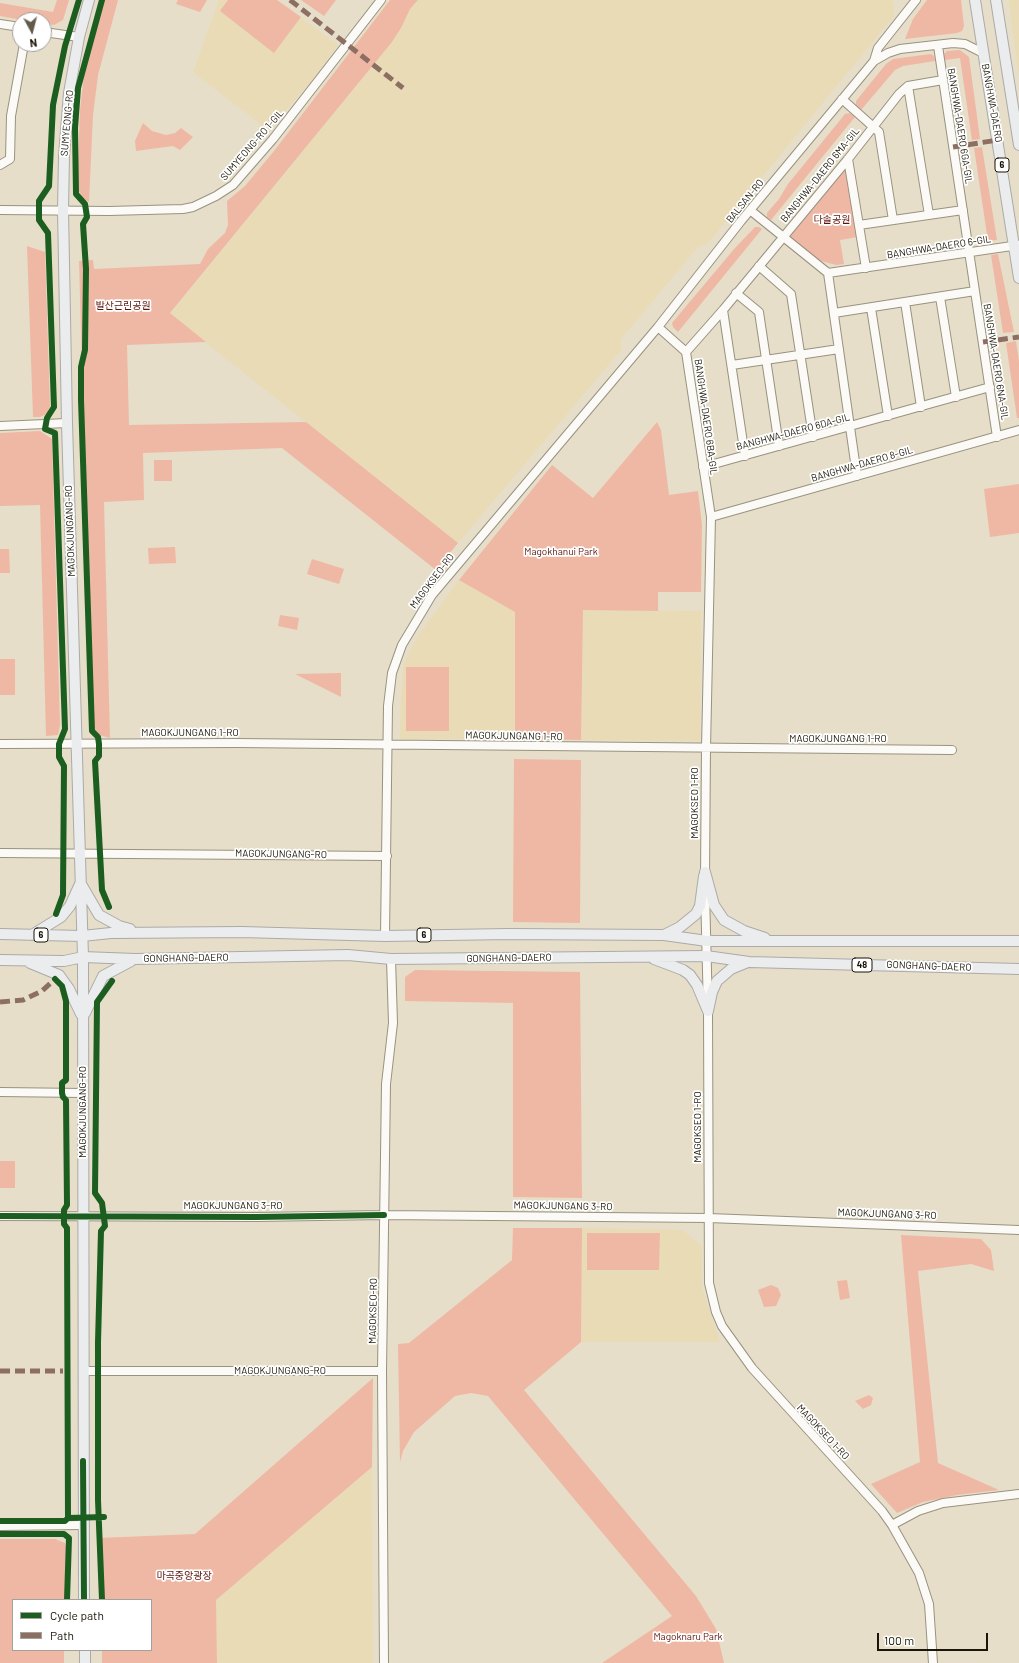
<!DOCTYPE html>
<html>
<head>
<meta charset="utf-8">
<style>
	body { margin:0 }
	#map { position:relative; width:1019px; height:1663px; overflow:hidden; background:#e6dec8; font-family:Barlow,sans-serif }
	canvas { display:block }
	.legend { position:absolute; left:12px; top:1599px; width:140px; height:52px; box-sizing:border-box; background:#fff; border:1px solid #a3a19b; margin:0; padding:5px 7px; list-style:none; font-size:12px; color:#1a1506 }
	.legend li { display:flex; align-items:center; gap:8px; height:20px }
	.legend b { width:20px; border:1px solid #a3a19b }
	.north { position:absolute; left:12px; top:12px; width:40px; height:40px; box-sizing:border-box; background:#fff; border:1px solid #a3a19b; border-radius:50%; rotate:173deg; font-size:11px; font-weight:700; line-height:16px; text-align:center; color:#1a1506 }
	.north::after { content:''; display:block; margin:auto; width:14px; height:18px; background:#615b4a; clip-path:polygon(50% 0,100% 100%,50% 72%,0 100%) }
	.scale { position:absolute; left:877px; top:1633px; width:111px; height:18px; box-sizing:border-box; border:2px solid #1a1506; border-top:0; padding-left:5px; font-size:12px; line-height:14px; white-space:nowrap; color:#1a1506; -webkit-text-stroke:3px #fff; paint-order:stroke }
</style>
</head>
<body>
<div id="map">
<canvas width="1019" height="1663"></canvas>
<ul class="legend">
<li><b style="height:5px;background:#1b5e20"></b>Cycle path</li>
<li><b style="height:5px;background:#8d6e63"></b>Path</li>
</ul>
<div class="north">N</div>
<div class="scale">100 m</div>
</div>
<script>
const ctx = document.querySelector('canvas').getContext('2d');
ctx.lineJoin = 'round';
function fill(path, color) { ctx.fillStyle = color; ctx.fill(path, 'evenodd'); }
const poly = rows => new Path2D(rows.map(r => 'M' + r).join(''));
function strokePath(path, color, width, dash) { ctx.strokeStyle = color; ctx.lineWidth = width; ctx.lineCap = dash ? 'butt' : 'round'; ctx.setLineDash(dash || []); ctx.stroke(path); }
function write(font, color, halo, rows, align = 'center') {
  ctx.font = font + ' Barlow,"Noto Sans KR",sans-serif'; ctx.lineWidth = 3.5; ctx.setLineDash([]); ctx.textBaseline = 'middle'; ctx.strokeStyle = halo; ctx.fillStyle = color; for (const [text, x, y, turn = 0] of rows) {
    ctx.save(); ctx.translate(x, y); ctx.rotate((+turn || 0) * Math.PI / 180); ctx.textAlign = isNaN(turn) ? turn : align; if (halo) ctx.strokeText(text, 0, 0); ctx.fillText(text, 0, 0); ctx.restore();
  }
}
fill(poly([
	[219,0,277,0,338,45,309,84,268,130,193,72],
	[418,0,891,0,894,3,894,16,708,243,697,248,621,339,621,350,458,543,170,314,392,42,401,28,410,9],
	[1009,0,1019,0,1019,76,1009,3],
	[459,580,515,612,515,739,400,739,401,696,404,663,420,633],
	[583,610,701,611,700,741,581,740],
	[582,1228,682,1230,702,1246,702,1288,720,1342,581,1342],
	[372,1467,373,1663,217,1663,216,1600]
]), '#e8dbb6');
fill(poly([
	[57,0,69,0,63,20,54,25,44,23,44,20,22,20,0,16,0,3,53,12],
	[103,0,118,0,98,75,93,115,89,202,82,198,77,187,80,110,85,66],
	[178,0,207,0,200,12,176,4],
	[228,0,277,0,301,17,274,53,220,11],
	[301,0,336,0,324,16],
	[390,0,418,0,410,9,401,28,392,42,170,313,206,342,127,345,129,425,306,422,458,543,436,570,282,448,143,453,144,500,104,502,110,738,96,734,92,724,79,261,93,260,94,269,200,264,208,249,225,233,228,225,227,201,245,186,274,151],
	[927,0,961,0,964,26,962,31,957,33,905,39,913,19],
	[960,50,969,57,980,139,972,140,960,58,945,60,944,54,947,51],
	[931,54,934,56,935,61,903,66,895,70,861,110,856,106,856,101,886,64,893,59],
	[850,113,855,117,771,220,767,217,767,213,779,199,788,184,845,114],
	[143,123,152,131,166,135,175,133,181,128,193,137,180,150,173,146,136,151,135,141],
	[982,147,997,240,988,241,974,148],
	[845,169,858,237,840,240,844,264,836,265,814,259,790,236],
	[755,227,759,227,762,229,678,332,673,327,672,323,735,248],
	[27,246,45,252,50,407,47,414,40,417,33,417],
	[998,254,1014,332,1003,333,991,255],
	[1016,341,1019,361,1019,418,1017,418,1006,343],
	[657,422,661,430,669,495,698,491,702,525,701,592,658,592,658,611,583,610,581,740,515,739,515,612,459,580,552,465,593,498],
	[40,431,52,439,60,725,58,735,46,736,40,505,0,506,0,433],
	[154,460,172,460,172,481,154,481],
	[1019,484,1019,533,990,537,984,489],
	[175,547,176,563,149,564,148,548],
	[0,549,9,549,10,573,0,573],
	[312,559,344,569,339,584,307,574],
	[280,615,299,618,297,630,278,626],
	[0,659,15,659,15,695,0,695],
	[406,667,449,667,449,731,406,731],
	[341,673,341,697,295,674],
	[514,759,581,760,580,923,513,922],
	[415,970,580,972,582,1198,513,1197,513,1003,405,1001,405,977],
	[0,1161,15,1161,15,1188,0,1188],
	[513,1228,582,1228,581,1342,524,1390,696,1596,716,1629,724,1663,602,1663,672,1616,488,1396,471,1393,455,1396,414,1432,403,1451,400,1462,398,1344,409,1343,512,1260],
	[587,1233,660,1233,659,1270,587,1270],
	[901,1235,981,1239,991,1250,994,1271,971,1264,918,1271,938,1463,999,1490,957,1495,923,1502,897,1513,871,1484,920,1462],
	[847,1280,850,1298,840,1300,837,1281],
	[771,1285,778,1288,781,1295,776,1306,764,1307,758,1290],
	[373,1378,372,1467,216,1600,217,1663,102,1663,102,1650,151,1650,151,1600,100,1600,98,1538,195,1534],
	[869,1395,873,1398,871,1405,863,1409,855,1401],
	[0,1539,55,1539,65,1543,67,1551,67,1600,13,1600,13,1650,64,1650,64,1663,0,1663]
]), '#efb8a5');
const minor = poly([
	[0,24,20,27],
	[44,32,79,37],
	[938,46,997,437],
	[874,61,878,48,916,0],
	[908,86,929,215],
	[842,99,879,132,893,220],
	[848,159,866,268],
	[0,165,10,159,11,116,24,44],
	[0,210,109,211,183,209,193,207,216,196,233,185,273,139,381,0],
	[750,210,828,273,1019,245],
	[859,225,963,210],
	[759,266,791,294,813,437],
	[828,273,857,476],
	[736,293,759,312,779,446],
	[940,297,956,397],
	[905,302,921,407],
	[871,308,888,416],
	[723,310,745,456],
	[834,313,975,291],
	[658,327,686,352],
	[686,352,711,517,706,748,705,877],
	[686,352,723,310,848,159,899,94,908,86,943,80],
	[732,365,839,349],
	[0,426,67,423],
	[703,467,990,387],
	[711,517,1019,430],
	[0,744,236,743,952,750],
	[0,853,387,856],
	[705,891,708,1011,709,1283,716,1312,722,1326,752,1368,882,1511,892,1525,919,1573,929,1604,933,1663],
	[385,936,388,706,392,673,402,645,432,595,658,327,741,221,874,61,888,53,900,49,953,43,965,44,983,53],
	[0,1092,83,1093],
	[0,1216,256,1217,384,1215,709,1218,1019,1230],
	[83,1371,382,1371],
	[892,1525,918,1511,943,1503,1019,1494],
	[0,1526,83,1525],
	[384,1663,382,1371,386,1084,393,1023,391,959]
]);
const major = poly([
	[975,0,1019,278],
	[996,0,1019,145],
	[705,872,714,905,724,920,744,931,765,938],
	[81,884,99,915,119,926,130,929],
	[0,934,82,936,111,933,242,932,385,936,509,934,664,935,707,941,1019,941],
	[32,935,61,917,70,906,80,884],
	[664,935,680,927,696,914,700,906,704,876],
	[654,959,683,970,690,975,697,985,708,1011],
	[0,960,64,961,83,957,135,959,348,955,391,959,706,956,749,962,1019,969],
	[30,963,59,975,69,989,81,1014],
	[708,1011,712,992,717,981,731,969,748,962],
	[85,1013,103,976,131,961],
	[84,1600,83,957,67,423,63,210,64,156,69,93,79,37,89,0],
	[85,1650,85,1663]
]);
strokePath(minor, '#989281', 10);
strokePath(major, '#abaaa8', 12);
strokePath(minor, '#fbfaf7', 8);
strokePath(major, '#ebecee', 10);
strokePath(poly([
	[290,0,403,88],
	[953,147,998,140],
	[983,342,1019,337],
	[0,1002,23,1000,42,991,55,979],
	[0,1371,63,1371]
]), '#8d6e63', 5, [10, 5]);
strokePath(poly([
	[102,0,78,88,75,128,76,194,85,204,87,217,83,224,86,269,85,350,81,367,81,400,92,731,98,737,99,744,99,756,95,761,102,890,109,907],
	[56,914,63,895,64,766,59,757,59,744,65,729,55,433,45,429,47,418,54,407,48,233,39,220,39,201,49,186,53,105,65,46,79,0],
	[55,979,62,986,66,1001,66,1080,62,1083,62,1093,63,1097,66,1100,67,1205,64,1210,64,1224,67,1228,68,1518],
	[0,1216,256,1217,384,1215],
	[83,1461,84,1600],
	[0,1521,65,1521,68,1518,104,1517],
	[0,1534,64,1534,69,1538,67,1600],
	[102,1600,98,1500,98,1342,101,1231,105,1226,102,1203,95,1193,97,1002,112,981]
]), '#1b5e20', 6);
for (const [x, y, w] of [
	[1002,165,14],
	[41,935,14],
	[424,935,14],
	[862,965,20]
]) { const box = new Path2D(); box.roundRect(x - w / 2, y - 7, w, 14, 3); ctx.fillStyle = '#fff'; ctx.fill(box); strokePath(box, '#1a1506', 1); }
write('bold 9px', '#1a1506', null, [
	["6",1002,165],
	["6",41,935],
	["6",424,935],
	["48",862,965]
]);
write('10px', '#1a1506', '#fff', [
	["BANGHWA-DAERO",992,103,80],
	["SUMYEONG-RO",67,123,-85],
	["BANGHWA-DAERO 6GA-GIL",960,126,81],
	["SUMYEONG-RO 1-GIL",252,145,-49],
	["BANGHWA-DAERO 6MA-GIL",820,175,-51],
	["BALSAN-RO",745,201,-51],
	["BANGHWA-DAERO 6-GIL",939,247,-9],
	["BANGHWA-DAERO 6NA-GIL",996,362,81],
	["BANGHWA-DAERO 6BA-GIL",706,417,82],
	["BANGHWA-DAERO 6DA-GIL",793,432,-15],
	["BANGHWA-DAERO 8-GIL",862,464,-16],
	["MAGOKJUNGANG-RO",70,531,-92],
	["MAGOKSEO-RO",432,581,-53],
	["MAGOKJUNGANG 1-RO",190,733],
	["MAGOKJUNGANG 1-RO",514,736,1],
	["MAGOKJUNGANG 1-RO",838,739],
	["MAGOKSEO 1-RO",695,803,-90],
	["MAGOKJUNGANG-RO",281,854,1],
	["GONGHANG-DAERO",186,958,-1],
	["GONGHANG-DAERO",509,958,-1],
	["GONGHANG-DAERO",929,966,2],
	["MAGOKJUNGANG-RO",83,1112,-90],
	["MAGOKSEO 1-RO",698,1127,-90],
	["MAGOKJUNGANG 3-RO",233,1206],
	["MAGOKJUNGANG 3-RO",563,1206,1],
	["MAGOKJUNGANG 3-RO",887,1214,2],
	["MAGOKSEO-RO",373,1311,-89],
	["MAGOKJUNGANG-RO",280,1371],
	["MAGOKSEO 1-RO",823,1432,47]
]);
write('10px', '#5b140b', '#fff', [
	["다솔공원",832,220],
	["발산근린공원",123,306],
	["Magokhanui Park",561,552],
	["마곡중앙광장",184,1576],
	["Magoknaru Park",688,1637]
]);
</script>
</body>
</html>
